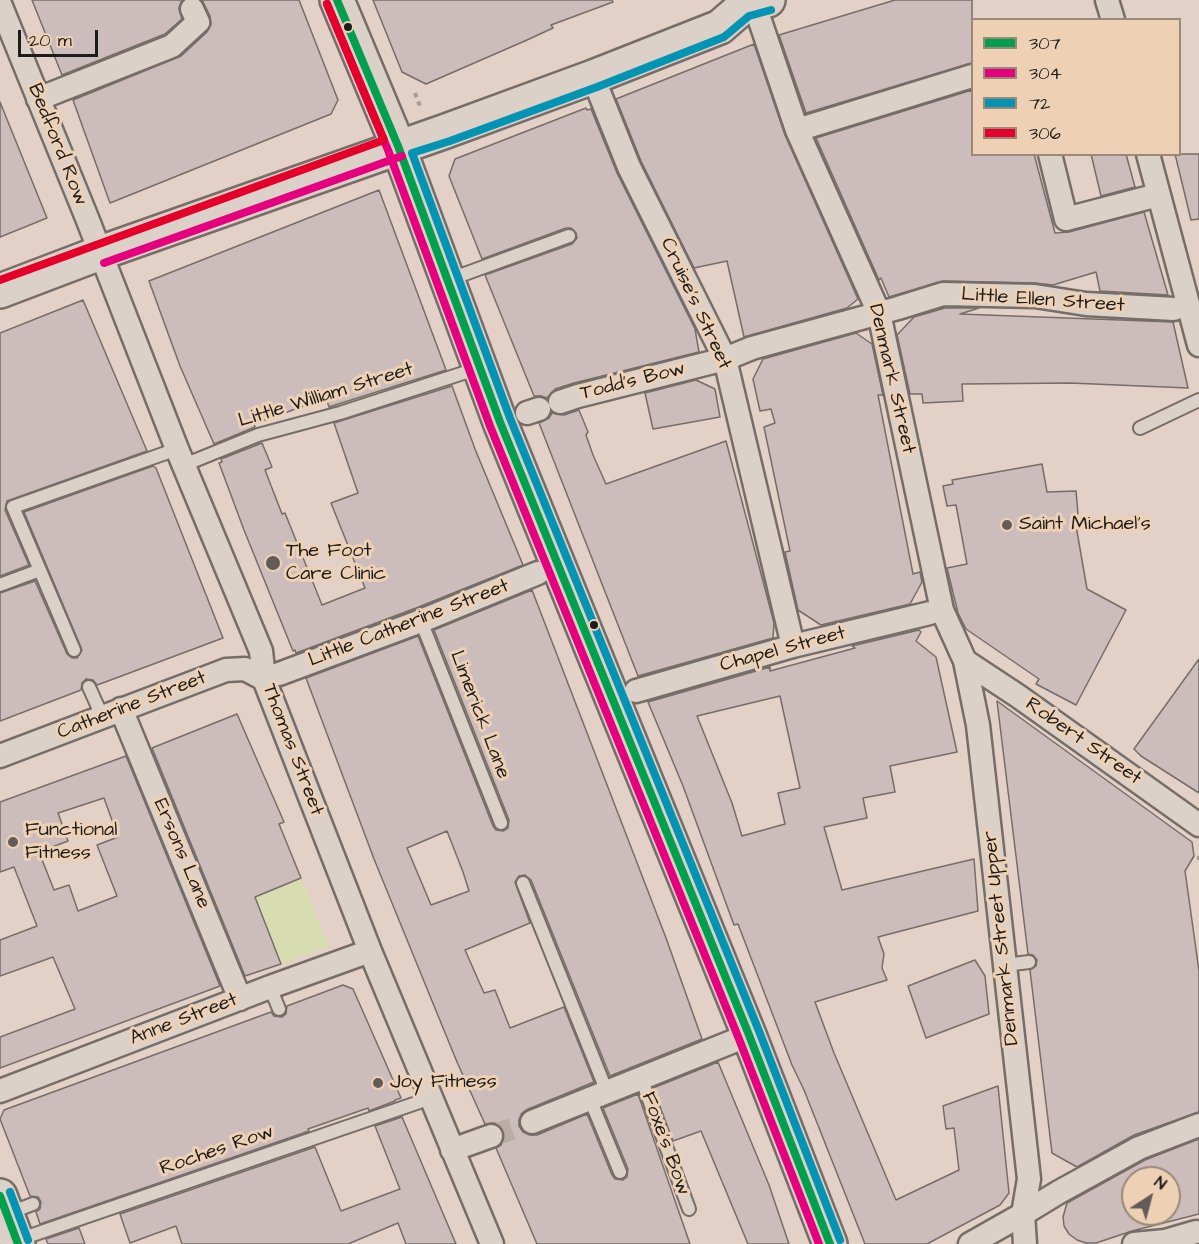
<!DOCTYPE html>
<html>
<head>
<meta charset="utf-8">
<style>
	body { margin:0 }
	#map { position:relative; width:1199px; height:1244px; overflow:hidden; background:#e3d0c6; font-family:"Architects Daughter",sans-serif }
	canvas { display:block }
	.legend { position:absolute; left:971px; top:18px; width:210px; height:138px; box-sizing:border-box; background:#eed1b5; border:2px solid #9a8978; margin:0; padding:8px 10px; list-style:none; font-size:18px; color:#1c1c1c }
	.legend li { display:flex; align-items:center; gap:12px; height:30px }
	.legend b { width:30px; border:2px solid #9a8978 }
	.north { position:absolute; left:1121px; top:1166px; width:60px; height:60px; box-sizing:border-box; background:#eed1b5; border:2px solid #9a8978; border-radius:50%; rotate:36deg; font-size:16px; font-weight:700; line-height:24px; text-align:center; color:#1c1c1c }
	.north::after { content:''; display:block; margin:auto; width:21px; height:27px; background:#625b58; clip-path:polygon(50% 0,100% 100%,50% 72%,0 100%) }
	.scale { position:absolute; left:18px; top:30px; width:80px; height:27px; box-sizing:border-box; border:3px solid #1c1c1c; border-top:0; padding-left:8px; font-size:18px; line-height:21px; white-space:nowrap; color:#1c1c1c; -webkit-text-stroke:4px #eed1b5; paint-order:stroke }
</style>
</head>
<body>
<div id="map">
<canvas width="1199" height="1244"></canvas>
<ul class="legend">
<li><b style="height:8px;background:#019f4e"></b>307</li>
<li><b style="height:8px;background:#e5007d"></b>304</li>
<li><b style="height:8px;background:#0494b3"></b>72</li>
<li><b style="height:8px;background:#e4002b"></b>306</li>
</ul>
<div class="north">N</div>
<div class="scale">20 m</div>
</div>
<script>
const ctx = document.querySelector('canvas').getContext('2d');
ctx.lineJoin = 'round';
function fill(path, color) { ctx.fillStyle = color; ctx.fill(path, 'evenodd'); }
const poly = rows => new Path2D(rows.map(r => 'M' + r).join(''));
function strokePath(path, color, width, dash) { ctx.strokeStyle = color; ctx.lineWidth = width; ctx.lineCap = dash ? 'butt' : 'round'; ctx.setLineDash(dash || []); ctx.stroke(path); }
function write(font, color, halo, rows, align = 'center') {
  ctx.font = font + ' "Architects Daughter",sans-serif'; ctx.lineWidth = 6; ctx.setLineDash([]); ctx.textBaseline = 'middle'; ctx.strokeStyle = halo; ctx.fillStyle = color; for (const [text, x, y, turn = 0] of rows) {
    ctx.save(); ctx.translate(x, y); ctx.rotate((+turn || 0) * Math.PI / 180); ctx.textAlign = isNaN(turn) ? turn : align; if (halo) ctx.strokeText(text, 0, 0); ctx.fillText(text, 0, 0); ctx.restore();
  }
}
fill(poly([
	[301,878,329,946,281,964,255,897]
]), '#d7ddb1');
const building = poly([
	[32,0,182,0,179,8,182,19,165,34,62,75,32,0],
	[202,0,299,0,338,100,331,114,110,203,73,100,181,56,207,32,211,25,210,16,202,0],
	[373,0,612,0,613,2,551,25,553,28,527,40,426,84,402,72,373,0],
	[895,0,972,0,972,63,806,113,779,35,895,0],
	[754,44,785,135,858,299,847,308,744,337,727,261,694,268,641,161,616,99,754,44],
	[972,90,972,154,1034,154,1055,233,1069,232,1144,212,1168,295,1100,291,1096,272,1053,285,1035,283,943,281,889,297,881,278,879,280,816,138,972,90],
	[0,102,47,218,0,237,0,102],
	[586,108,587,110,591,109,617,173,695,329,699,352,574,383,555,389,547,398,541,396,534,396,485,275,572,244,577,238,576,233,571,228,566,228,482,259,449,176,455,159,586,108],
	[1091,154,1126,154,1135,187,1101,196,1091,154],
	[1175,154,1199,154,1199,219,1191,220,1175,154],
	[379,190,446,370,329,407,326,398,254,424,255,427,214,444,180,366,149,281,379,190],
	[83,300,147,451,7,501,5,510,29,565,0,576,0,333,83,300],
	[945,308,979,308,960,314,1173,322,1188,388,1070,383,962,384,963,401,923,403,922,394,910,394,897,335,914,317,945,308],
	[856,333,872,344,883,395,878,395,913,574,920,572,922,582,910,604,821,625,798,610,785,552,790,551,764,427,775,423,771,409,760,411,753,379,763,359,856,333],
	[696,380,715,389,720,417,653,429,645,393,696,380],
	[452,386,475,449,523,565,416,608,296,653,295,650,293,651,244,530,219,463,222,462,221,459,262,443,272,467,265,470,282,514,285,513,322,605,365,588,331,503,358,493,334,423,452,386],
	[579,410,588,432,586,435,593,455,606,484,726,441,774,623,773,638,638,676,539,423,549,418,552,413,564,415,579,410],
	[1042,464,1047,492,1076,491,1078,514,1074,514,1087,589,1126,610,1076,705,1036,684,1039,679,966,629,958,613,947,568,967,564,956,505,947,506,943,486,953,484,952,480,1042,464],
	[153,466,156,468,223,638,108,681,97,685,93,680,86,679,82,683,81,690,0,721,0,593,35,581,67,654,72,658,77,658,82,650,24,512,153,466],
	[532,590,666,938,702,1039,610,1076,531,880,525,875,519,876,515,882,530,923,465,950,484,993,495,990,510,1028,564,1007,594,1082,526,1110,521,1114,519,1120,519,1126,523,1132,530,1135,537,1135,587,1114,612,1175,615,1179,623,1180,627,1177,628,1169,603,1108,638,1094,690,1244,537,1244,496,1148,501,1145,504,1139,503,1131,499,1125,494,1123,485,1124,457,1062,374,859,306,678,418,636,493,826,496,830,503,831,508,828,509,820,434,630,532,590],
	[447,831,463,872,469,891,431,905,407,848,447,831],
	[919,630,921,632,916,641,936,657,957,752,890,766,895,792,863,798,867,818,824,827,842,890,974,859,978,911,878,937,884,954,882,968,887,980,815,1002,834,1053,896,1200,959,1170,954,1128,946,1129,943,1106,998,1086,1009,1193,1000,1205,927,1244,865,1244,804,1090,792,1065,738,924,734,925,683,786,648,702,770,667,770,671,855,648,852,646,919,630],
	[780,696,800,788,778,793,785,824,742,836,732,803,697,716,780,696],
	[1199,659,1199,793,1141,756,1134,749,1199,659],
	[997,701,1192,842,1194,856,1185,871,1199,971,1199,1112,1134,1135,1077,1167,1052,1153,1030,970,1036,966,1037,960,1033,955,1028,954,997,701],
	[237,714,284,822,279,824,301,878,255,897,281,964,245,976,152,748,237,714],
	[126,756,220,986,0,1068,0,1037,75,1009,53,957,0,976,0,940,37,926,14,867,0,872,0,802,126,756],
	[104,798,118,837,97,845,117,896,78,911,69,885,54,890,39,852,68,841,58,813,104,798],
	[975,960,985,976,989,1014,926,1038,908,986,975,960],
	[343,985,353,989,401,1098,395,1100,395,1101,369,1111,368,1108,308,1129,309,1131,40,1224,36,1212,40,1209,41,1202,38,1197,30,1196,0,1119,4,1110,271,1012,274,1016,282,1017,286,1014,287,1006,343,985],
	[718,1062,769,1185,789,1244,748,1244,701,1131,673,1141,653,1088,718,1062],
	[402,1117,456,1244,406,1244,398,1223,348,1244,182,1244,176,1226,130,1243,120,1214,315,1147,341,1211,400,1189,375,1126,402,1117],
	[1199,1139,1199,1214,1132,1231,1096,1243,1086,1243,1077,1240,1069,1234,1064,1226,1063,1217,1067,1203,1145,1160,1199,1139],
	[1133,1178,1169,1178,1169,1214,1133,1214,1133,1178],
	[79,1228,85,1244,48,1244,46,1239,79,1228]
]);
fill(building, '#cdbcbc');
strokePath(building, '#766d68', 1.5);
strokePath(poly([
	[491,1136,532,1122]
]), '#bbaca4', 22, [22, 11]);
const lane = poly([
	[448,280,569,236],
	[1140,428,1199,400],
	[184,465,258,435,340,413,479,368],
	[0,585,40,570],
	[421,621,501,823],
	[74,650,13,507,177,449],
	[89,687,102,716],
	[523,883,607,1092],
	[1005,965,1029,962],
	[270,987,279,1009],
	[641,1078,689,1209],
	[590,1099,620,1172],
	[9,1213,33,1204],
	[18,1240,431,1098]
]);
const street = poly([
	[1107,0,1113,20],
	[754,3,797,130,879,313,942,610,965,661,978,725,1029,1179,1023,1214,1025,1244],
	[0,4,87,218,177,449,261,651,264,679,370,951,492,1244],
	[593,77,629,167,725,359,793,646],
	[38,99,172,46,198,22,192,9],
	[797,130,972,76],
	[1050,154,1066,219,1158,195],
	[1148,154,1199,345],
	[560,402,578,396,725,359,752,348,898,308,943,294,1035,296,1086,304,1174,309],
	[527,413,539,409],
	[965,661,1018,696,1199,825],
	[279,674,421,621,538,573],
	[636,691,793,646,930,613],
	[121,709,240,999],
	[0,756,226,670,245,669,264,679],
	[0,1091,270,987,370,951],
	[532,1122,749,1035],
	[452,1150,491,1136],
	[970,1244,1023,1214,1059,1192,1139,1148,1199,1125],
	[1134,1244,1165,1241,1196,1232]
]);
const secondary = poly([
	[337,0,398,146,500,422,749,1035,830,1244],
	[0,291,100,253,446,131,593,77,720,27,744,6,768,0],
	[0,1196,18,1244]
]);
strokePath(lane, '#766d68', 16);
strokePath(street, '#766d68', 27);
strokePath(secondary, '#766d68', 38);
strokePath(poly([
	[415,93,421,109],
	[1197,858,1199,858]
]), '#a79d96', 4, [4.5, 4.5]);
strokePath(lane, '#dcd1c8', 12);
strokePath(street, '#dcd1c8', 22);
strokePath(secondary, '#dcd1c8', 33);
strokePath(poly([
	[337,0,398,146,500,422,749,1035,830,1244],
	[0,1196,18,1244]
]), '#019f4e', 8);
strokePath(poly([
	[327,4,388,150,490,426,739,1039,819,1244],
	[104,263,402,156]
]), '#e5007d', 8);
strokePath(poly([
	[771,10,749,16,724,37,597,87,450,141,412,153,510,418,759,1031,840,1240],
	[10,1192,28,1240]
]), '#0494b3', 8);
strokePath(poly([
	[0,280,384,140,327,4]
]), '#e4002b', 8);
for (const [x, y, r, color] of [
	[348,27,5,"#1c1c1c"],
	[1007,525,6,"#625b58"],
	[273,563,8,"#625b58"],
	[594,625,5,"#1c1c1c"],
	[13,842,6,"#625b58"],
	[378,1083,6,"#625b58"]
]) { const dot = new Path2D(); dot.arc(x, y, r, 0, 2 * Math.PI); ctx.fillStyle = color; ctx.fill(dot); strokePath(dot, '#eed1b5', 2); }
write('20px', '#1c1c1c', '#eed1b5', [
	["Bedford Row",57,145,68],
	["Little Ellen Street",1043,301,4],
	["Cruise's Street",695,304,65],
	["Denmark Street",891,379,77],
	["Todd's Bow",633,382,-14],
	["Little William Street",326,396,-17],
	["Little Catherine Street",409,624,-21],
	["Chapel Street",783,650,-15],
	["Catherine Street",132,706,-21],
	["Limerick Lane",479,715,69],
	["Robert Street",1083,742,35],
	["Thomas Street",292,750,69],
	["Ersons Lane",181,854,67],
	["Denmark Street Upper",1002,938,-96],
	["Anne Street",184,1020,-21],
	["Foxe's Bow",665,1144,70],
	["Roches Row",217,1151,-19]
]);
write('20px', '#1c1c1c', '#eed1b5', [
	["Saint Michael's",1019,525],
	["The Foot",286,552],
	["Care Clinic",286,575],
	["Functional",25,831],
	["Fitness",25,854],
	["Joy Fitness",390,1083]
], 'left');
</script>
</body>
</html>
